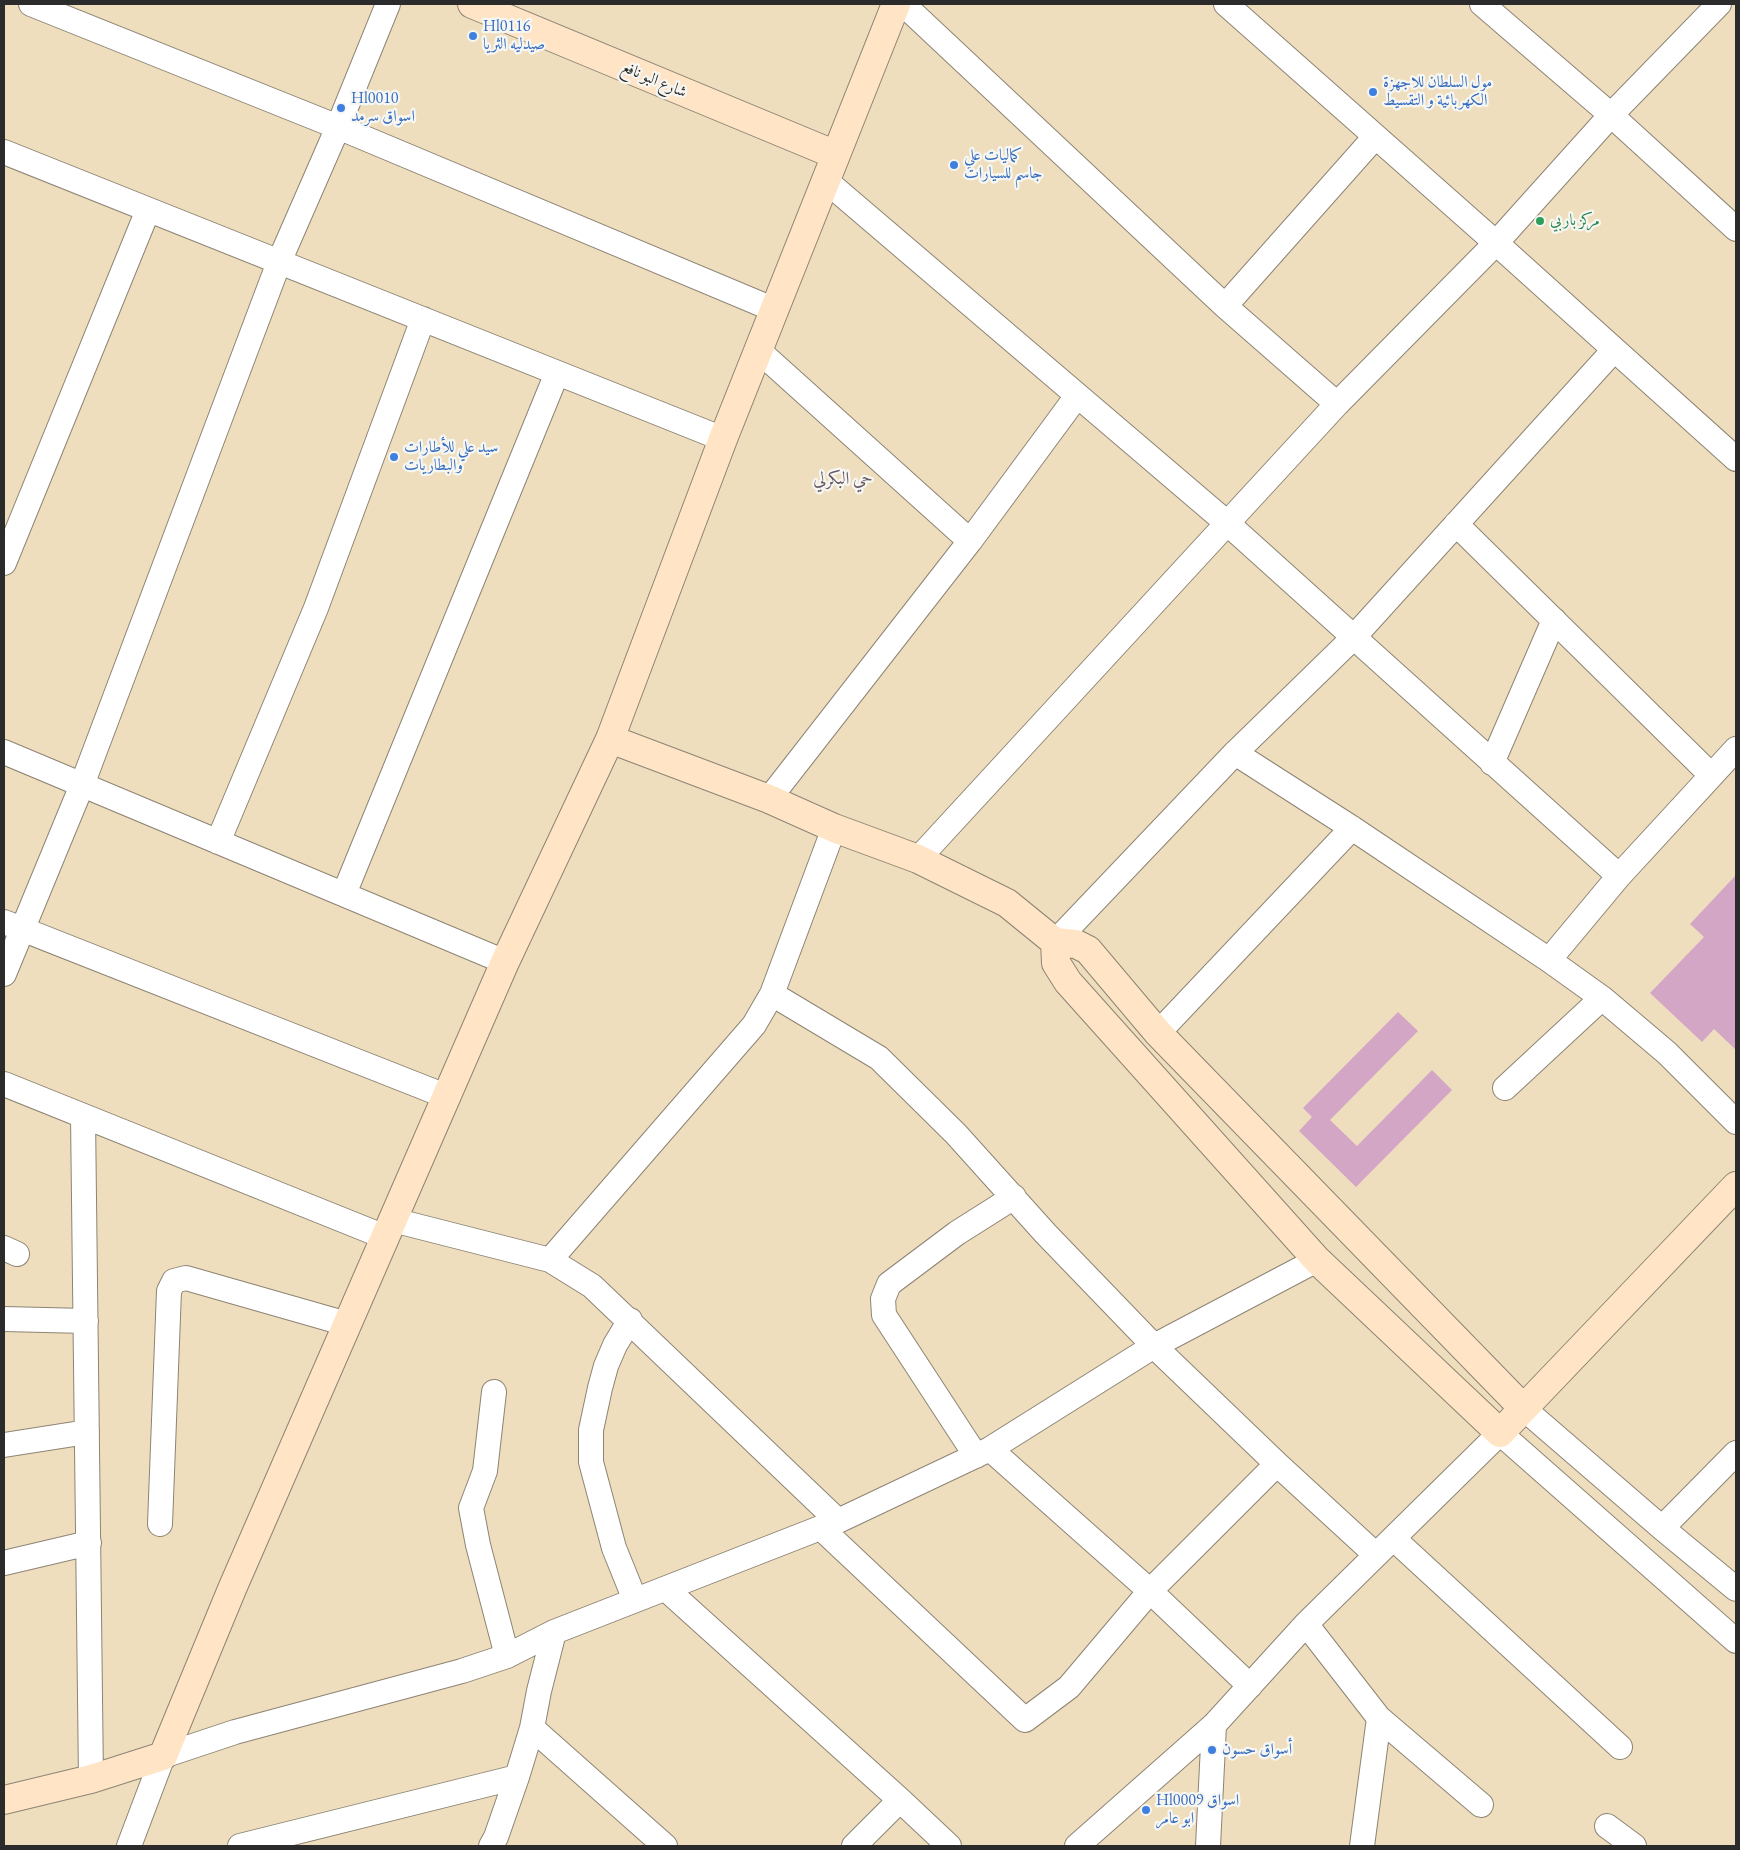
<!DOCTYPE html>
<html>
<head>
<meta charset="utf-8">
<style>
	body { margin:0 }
	#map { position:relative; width:1740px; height:1850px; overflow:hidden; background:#efdebe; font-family:"EB Garamond",serif }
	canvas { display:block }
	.frame { position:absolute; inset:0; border:5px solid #2b2b2b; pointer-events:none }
</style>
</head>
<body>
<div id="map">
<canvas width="1740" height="1850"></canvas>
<div class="frame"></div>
</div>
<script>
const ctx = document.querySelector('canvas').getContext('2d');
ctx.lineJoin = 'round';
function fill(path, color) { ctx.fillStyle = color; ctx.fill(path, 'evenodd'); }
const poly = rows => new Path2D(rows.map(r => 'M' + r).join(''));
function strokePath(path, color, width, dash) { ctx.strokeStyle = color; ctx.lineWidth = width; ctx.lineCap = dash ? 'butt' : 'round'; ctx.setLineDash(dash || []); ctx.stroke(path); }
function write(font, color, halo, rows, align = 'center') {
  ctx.font = font + ' "EB Garamond",Amiri,serif'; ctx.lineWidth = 4.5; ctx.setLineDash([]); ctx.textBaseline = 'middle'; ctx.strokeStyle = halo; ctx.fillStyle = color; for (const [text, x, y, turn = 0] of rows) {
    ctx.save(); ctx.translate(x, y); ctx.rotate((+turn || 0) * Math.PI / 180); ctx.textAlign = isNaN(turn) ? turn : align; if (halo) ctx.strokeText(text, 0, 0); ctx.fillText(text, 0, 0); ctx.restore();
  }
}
fill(poly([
	[1736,875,1736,1050,1714,1029,1702,1042,1650,993,1704,937,1690,924],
	[1398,1012,1418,1031,1330,1120,1357,1146,1432,1070,1452,1090,1356,1187,1299,1131,1312,1117,1303,1108]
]), '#d3a6c6');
const street = poly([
	[31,4,338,127,775,310],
	[903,4,1225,306,1337,404],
	[1226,4,1496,243,1736,459],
	[1482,4,1611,115,1736,229],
	[4,152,723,439],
	[825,180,1227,523,1619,876],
	[1225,306,1375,137],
	[759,351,970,541],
	[1456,524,1711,775],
	[4,563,148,210],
	[4,752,505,962],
	[1235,753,1352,828,1549,960,1602,998,1667,1053,1736,1122],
	[1492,763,1554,620],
	[769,799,970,541,1077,396],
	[218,842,316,608,423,319],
	[918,859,1337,404,1496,243,1611,115,1719,4],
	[344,894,557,373],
	[4,922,448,1097],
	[1055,942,1235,753,1353,638,1614,350],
	[1549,960,1619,876,1736,749],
	[4,974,82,785,279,262,338,127,388,4],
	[772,994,879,1058,956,1134,1046,1234,1154,1346,1277,1464,1376,1555],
	[1158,1033,1352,828],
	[4,1084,385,1237],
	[1505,1088,1602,998],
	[83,1116,91,1779],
	[393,1220,550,1260,592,1286,838,1521],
	[4,1248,17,1254],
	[550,1260,754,1025,772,994,834,828],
	[4,1319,86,1321],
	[630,1320,615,1345,606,1366,600,1388,591,1430,591,1462,614,1548,635,1600],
	[494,1392,485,1471,471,1508,478,1545,507,1656],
	[1523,1408,1662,1528,1736,1589],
	[4,1445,87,1432],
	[990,1449,1150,1591,1250,1686],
	[976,1456,884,1315,883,1299,889,1284,957,1233,1014,1197],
	[160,1524,169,1291,174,1281,186,1278,347,1324],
	[821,1528,1025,1720,1069,1687,1150,1591,1277,1464],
	[1662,1528,1736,1453],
	[1394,1539,1620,1747],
	[4,1563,89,1543],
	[666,1589,900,1800,949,1846],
	[1306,1624,1379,1718,1481,1805],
	[532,1728,665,1846],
	[1607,1826,1634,1846],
	[129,1846,163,1756,235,1732,462,1671,507,1656,554,1632,838,1521,990,1449,1154,1346,1317,1260],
	[240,1846,517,1777],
	[491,1846,496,1837,517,1777,532,1728,539,1691,554,1632],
	[854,1846,900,1800],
	[1077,1846,1214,1725,1306,1624,1500,1433,1736,1641],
	[1208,1846,1214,1725],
	[1362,1846,1379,1718]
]);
const secondary = poly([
	[472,4,836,155],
	[610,739,769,799,834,828,918,859,1007,903,1055,942,1076,944,1088,950,1158,1033,1523,1408],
	[1055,942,1056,963,1068,982,1317,1260,1500,1433,1736,1186],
	[4,1800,91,1779,163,1756,232,1589,505,962,610,739,723,439,896,4]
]);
strokePath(street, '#8d8474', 26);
strokePath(secondary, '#8d8474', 30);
strokePath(street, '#fff', 24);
strokePath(secondary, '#ffe4c6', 28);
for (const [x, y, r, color] of [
	[473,36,5,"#3f7fe0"],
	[1373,92,5,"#3f7fe0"],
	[341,108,5,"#3f7fe0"],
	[954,165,5,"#3f7fe0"],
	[1540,221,5,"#2e9e5b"],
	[394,457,5,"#3f7fe0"],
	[1212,1750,5,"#3f7fe0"],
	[1146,1810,5,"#3f7fe0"]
]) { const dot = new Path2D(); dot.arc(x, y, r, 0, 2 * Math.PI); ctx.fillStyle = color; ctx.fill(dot); strokePath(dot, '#f6f6f2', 2); }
write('16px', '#366cbe', '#f6f6f2', [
	["Hl0116",483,27],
	["صيدليه الثريا",483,45],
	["مول السلطان للاجهزة",1383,83],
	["الكهربائية و التقسيط",1383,101],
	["Hl0010",351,99],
	["اسواق سرمد",351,117],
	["كماليات علي",964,156],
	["جاسم للسيارات",964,174],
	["سيد علي للأطارات",404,448],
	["والبطاريات",404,466],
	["أسواق حسون",1222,1750],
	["Hl0009 اسواق",1156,1801],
	["ابو عامر",1156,1819]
], 'left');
write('16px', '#2b2b2b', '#f6f6f2', [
	["شارع البو نافع",654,80,23]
]);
write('16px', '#27864d', '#f6f6f2', [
	["مركز باربي",1550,221]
], 'left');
write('18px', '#665661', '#f6f6f2', [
	["حي البكرلي",843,479]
]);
</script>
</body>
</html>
